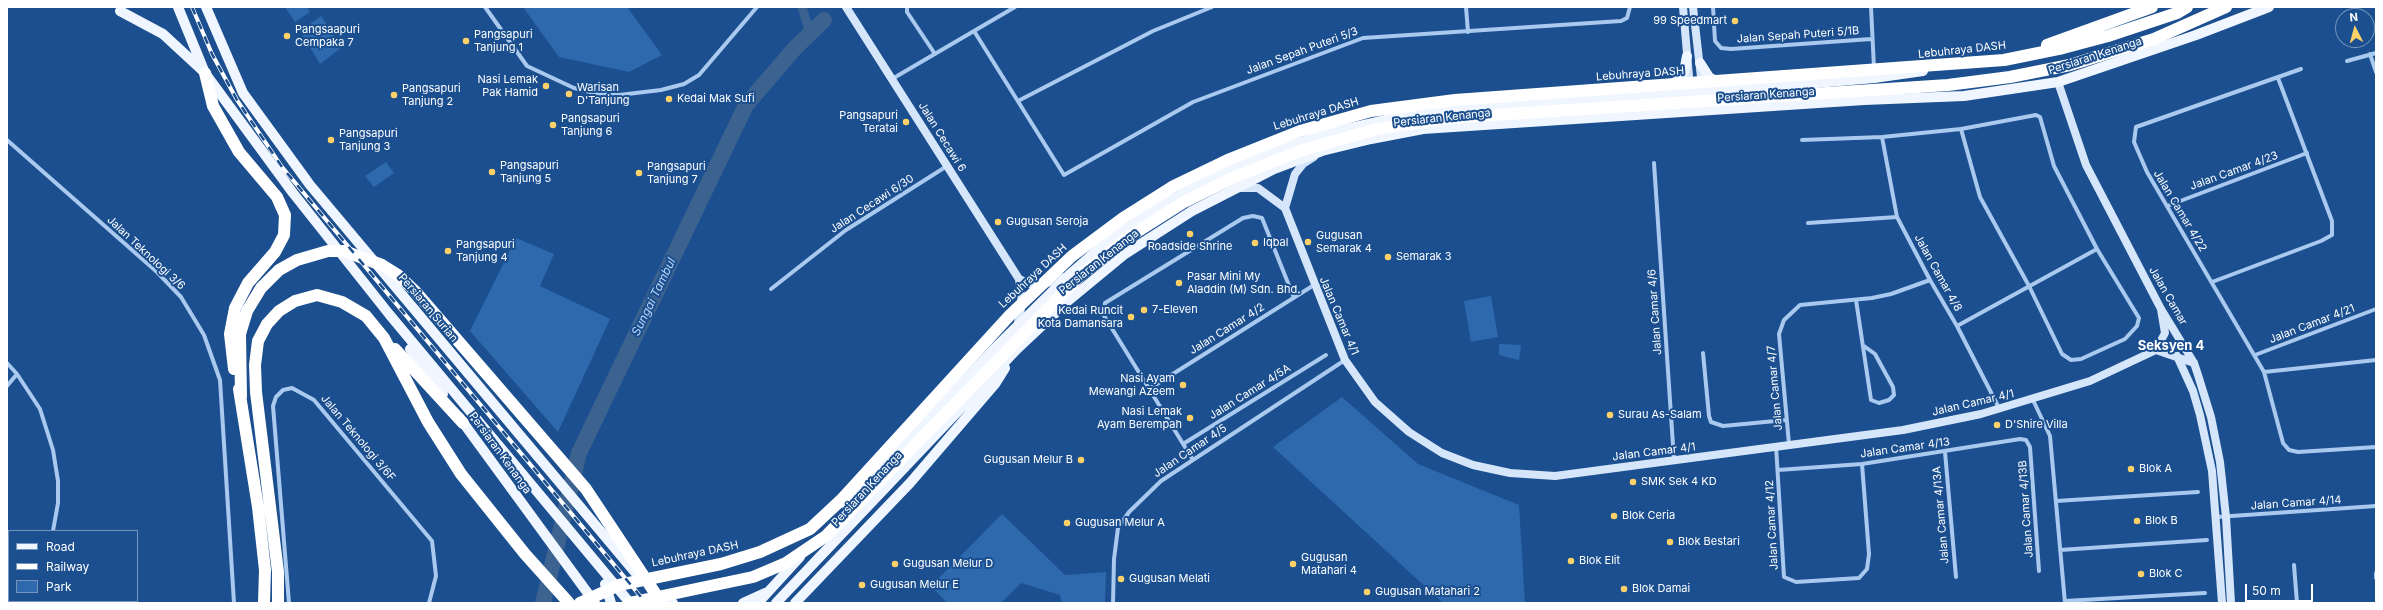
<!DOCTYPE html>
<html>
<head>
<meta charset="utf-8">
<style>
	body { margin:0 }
	#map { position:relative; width:2383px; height:610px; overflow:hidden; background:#1b4f8f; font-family:Inter,sans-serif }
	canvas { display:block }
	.frame { position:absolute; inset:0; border:8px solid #fff; pointer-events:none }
	.legend { position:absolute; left:8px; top:530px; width:130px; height:72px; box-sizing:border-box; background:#1b4f8f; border:1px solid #7695bc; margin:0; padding:5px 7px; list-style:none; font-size:12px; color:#fff }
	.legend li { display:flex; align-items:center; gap:8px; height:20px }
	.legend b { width:20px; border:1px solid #7695bc }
	.north { position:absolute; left:2335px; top:8px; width:40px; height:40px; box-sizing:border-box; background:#1b4f8f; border:1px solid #7695bc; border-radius:50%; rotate:354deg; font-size:11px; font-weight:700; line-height:16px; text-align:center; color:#fff }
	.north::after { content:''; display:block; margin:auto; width:14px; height:18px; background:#ffd166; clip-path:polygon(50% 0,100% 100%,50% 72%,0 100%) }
	.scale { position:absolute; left:2245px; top:584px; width:68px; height:18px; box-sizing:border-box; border:2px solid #fff; border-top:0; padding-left:5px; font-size:12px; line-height:14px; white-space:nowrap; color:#fff; -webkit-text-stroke:3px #1b4f8f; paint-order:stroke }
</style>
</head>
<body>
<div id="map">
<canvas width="2383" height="610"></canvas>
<div class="frame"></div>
<ul class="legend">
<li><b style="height:5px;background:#f0f6ff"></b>Road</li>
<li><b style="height:5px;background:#fff"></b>Railway</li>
<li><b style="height:11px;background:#2e69ad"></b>Park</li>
</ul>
<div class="north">N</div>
<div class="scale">50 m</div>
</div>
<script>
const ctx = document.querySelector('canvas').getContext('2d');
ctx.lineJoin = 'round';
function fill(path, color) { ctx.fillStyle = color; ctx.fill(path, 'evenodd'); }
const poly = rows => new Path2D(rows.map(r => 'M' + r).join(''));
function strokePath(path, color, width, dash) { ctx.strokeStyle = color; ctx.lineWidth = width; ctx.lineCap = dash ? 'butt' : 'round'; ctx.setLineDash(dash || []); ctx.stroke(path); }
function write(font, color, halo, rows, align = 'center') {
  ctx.font = font + ' Inter,sans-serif'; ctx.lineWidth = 4; ctx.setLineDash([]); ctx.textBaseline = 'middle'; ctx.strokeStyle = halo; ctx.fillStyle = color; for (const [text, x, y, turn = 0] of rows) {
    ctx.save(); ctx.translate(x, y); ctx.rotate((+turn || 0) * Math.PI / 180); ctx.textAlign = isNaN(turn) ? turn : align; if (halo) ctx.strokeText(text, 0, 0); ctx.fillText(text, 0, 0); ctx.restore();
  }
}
fill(poly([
	[285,7,307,7,310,12,295,22],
	[523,7,627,7,662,55,629,72,559,57],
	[321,16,342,47,320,64,300,31],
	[386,162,394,173,374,187,365,176],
	[516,238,554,254,540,286,610,319,558,432,470,331],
	[1491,296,1498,337,1471,342,1464,301],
	[1499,344,1521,345,1519,360,1499,355],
	[1342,397,1418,464,1519,505,1525,603,1443,603,1273,447],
	[1002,514,1065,575,1106,572,1105,603,1062,603,1060,595,1021,583,1001,603,947,603,931,586]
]), '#2e69ad');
strokePath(poly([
	[802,7,810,33]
]), '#3c6290', 9);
strokePath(poly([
	[543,603,579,453,746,105,795,48,824,20]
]), '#3c6290', 16);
strokePath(poly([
	[485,7,527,66,574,88,598,94,619,95,661,90,684,84,699,75,757,7],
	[907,7,907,12,935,54],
	[1466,7,1468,32],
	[1713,7,1715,41,1721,48,1731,49,1871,39],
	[1871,7,1874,68],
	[974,31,1064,175,1193,102,1363,38,1621,21,1627,18,1630,7],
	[2370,54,2376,72],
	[2347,61,2376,53],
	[2301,69,2136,127,2134,142,2147,172,2264,372,2283,443,2289,450,2298,452,2376,447],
	[892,79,1015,7],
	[1018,101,1153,31,1212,7],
	[1882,137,1897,217,1930,280,1957,326,1999,408],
	[7,140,157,272,181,297,204,335,220,380,234,603],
	[1802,140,1882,137,1961,129,2036,115,2040,117,2054,166,2097,249,2139,318,2137,326,2125,339,2081,359,2071,360,2062,354,2029,286,1980,197,1961,129],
	[1654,163,1674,460],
	[2167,206,2307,153],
	[1808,223,1897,217],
	[2212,282,2321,241,2332,235,2332,221,2278,78],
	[771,289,846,230,947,166],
	[1856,300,1871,400,1879,403,1889,400,1894,395,1893,387,1875,354,1864,346],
	[1957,326,2097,249],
	[1703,353,1709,416,1711,422,1723,426,1786,420],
	[2255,355,2376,309],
	[7,363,17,374,40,409,53,450,58,481,58,503,53,531],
	[2264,372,2376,360],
	[7,386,17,374],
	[1149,389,1314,285],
	[2033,400,2050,436,2065,603],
	[1183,444,1326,355],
	[1789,444,1779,334,1784,320,1800,305,1872,298,1891,294,1930,280],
	[1776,446,1784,577,1796,582,1859,578,1867,569,1869,554,1862,464],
	[1945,452,1956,577],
	[1193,460,1103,314,1105,303,1243,218,1253,216,1262,218,1294,298],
	[1778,470,1862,464,2020,439,2026,440,2030,447,2039,571],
	[2056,501,2198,492],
	[2217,517,2376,506],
	[2060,550,2207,540],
	[2294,565,2297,603],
	[2376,573,2376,578],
	[2065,601,2205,593],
	[22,603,23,601],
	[289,603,273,406,276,397,283,390,292,388,314,400,432,541,436,576,429,603],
	[1113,603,1114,559,1118,528,1129,512,1161,481,1345,360]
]), '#a9c9ee', 4);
strokePath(poly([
	[846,7,1019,279,1022,304,1017,327],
	[1683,7,1690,88],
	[1693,7,1702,86],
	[2058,82,2086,165,2161,309,2194,363,2198,375,2211,417,2220,462,2226,517,2231,603],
	[1240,188,1258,188,1285,208,1345,360,1375,402,1409,432,1442,453,1473,465,1510,473,1555,476,1903,430,1981,414,2090,381,2156,350,2165,333,2161,309],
	[1285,208,1295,174,1303,164,1314,157],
	[1019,279,1030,284,1042,285,1064,277],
	[2156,350,2194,363],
	[2177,356,2193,391,2200,415,2212,471,2222,603]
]), '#d6e6fa', 8);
strokePath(poly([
	[178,7,205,73,293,193,389,314,630,603],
	[206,7,243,93,310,185,639,577],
	[120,11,163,34,202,70],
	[1700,63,1709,77,1718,82],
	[1671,85,1678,80,1684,72,1687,56],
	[410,349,443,394],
	[459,417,595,603],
	[847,506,995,348,1069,275,1110,239,1172,199,1260,156,1328,133,1402,116,1441,110,1770,87,1874,78,1923,71],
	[605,584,611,603],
	[657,596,673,603],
	[743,603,765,593],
	[758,603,800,557],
	[776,603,1017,349,1068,301,1125,254,1192,211,1274,169,1322,151,1371,139,1423,129,1864,100,1964,96,2058,82,2196,35,2269,7],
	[795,603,910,483,995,384,1005,368]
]), '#f0f6ff', 10);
strokePath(poly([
	[2047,45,2152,7],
	[205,73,213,106,239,152,277,197,285,215,284,235,275,252,248,283,235,308,230,334,234,369],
	[395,349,463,423],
	[239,389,258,507,265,570,264,603],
	[241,397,240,334,247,311,261,288,279,270,297,260,328,251,344,251,382,265,398,275,415,291,586,489,657,596],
	[278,603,278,572,256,392,255,365,258,341,267,324,279,311,295,301,317,295,342,302,366,316,384,338,428,422,461,474,525,554,569,603],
	[580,603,619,585,721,564,760,552,810,529,841,500,1010,315,1072,256,1123,218,1172,187,1230,159,1300,131,1371,111,1455,100,2004,60,2063,48,2108,36,2177,13,2187,7],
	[629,603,753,577,786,563,826,536,1081,275,1132,235,1184,202,1239,175,1300,151,1377,129,1448,118,1948,85,2010,77,2070,65,2154,39,2226,7]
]), '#fff', 12);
const rail = poly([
	[192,7,212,54,237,100,282,167,646,603]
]);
strokePath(rail, '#fff', 4);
strokePath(rail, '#1b4f8f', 2.5, [8]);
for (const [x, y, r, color] of [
	[1735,21,4,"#ffd166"],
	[287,36,4,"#ffd166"],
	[466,41,4,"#ffd166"],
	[546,86,4,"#ffd166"],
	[569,94,4,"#ffd166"],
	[394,95,4,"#ffd166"],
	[669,99,4,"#ffd166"],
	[906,122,4,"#ffd166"],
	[553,125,4,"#ffd166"],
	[331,140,4,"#ffd166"],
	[492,172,4,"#ffd166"],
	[639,173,4,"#ffd166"],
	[998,222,4,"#ffd166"],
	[1190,234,4,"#ffd166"],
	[1308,242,4,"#ffd166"],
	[1255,243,4,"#ffd166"],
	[448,251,4,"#ffd166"],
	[1388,257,4,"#ffd166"],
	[1179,283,4,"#ffd166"],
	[1144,310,4,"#ffd166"],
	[1131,317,4,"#ffd166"],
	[1183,385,4,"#ffd166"],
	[1610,415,4,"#ffd166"],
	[1190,418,4,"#ffd166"],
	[1997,425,4,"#ffd166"],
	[1081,460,4,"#ffd166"],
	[2131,469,4,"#ffd166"],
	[1633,482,4,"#ffd166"],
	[1614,516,4,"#ffd166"],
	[2137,521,4,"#ffd166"],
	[1067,523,4,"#ffd166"],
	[1670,542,4,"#ffd166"],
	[1571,561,4,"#ffd166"],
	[895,564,4,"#ffd166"],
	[1293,564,4,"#ffd166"],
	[2141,574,4,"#ffd166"],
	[1121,579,4,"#ffd166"],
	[862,585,4,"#ffd166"],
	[1624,589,4,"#ffd166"],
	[1367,592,4,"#ffd166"]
]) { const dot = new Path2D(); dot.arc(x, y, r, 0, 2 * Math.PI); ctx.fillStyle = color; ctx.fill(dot); strokePath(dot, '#1b4f8f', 1.5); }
write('11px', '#fff', '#1b4f8f', [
	["99 Speedmart",1727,21,"right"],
	["Pangsaapuri",295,30],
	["Cempaka 7",295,43],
	["Pangsapuri",474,35],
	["Tanjung 1",474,48],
	["Nasi Lemak",538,80,"right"],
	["Pak Hamid",538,93,"right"],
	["Warisan",577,88],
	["D'Tanjung",577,101],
	["Pangsapuri",402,89],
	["Tanjung 2",402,102],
	["Kedai Mak Sufi",677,99],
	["Pangsapuri",898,116,"right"],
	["Teratai",898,129,"right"],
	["Pangsapuri",561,119],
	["Tanjung 6",561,132],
	["Pangsapuri",339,134],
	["Tanjung 3",339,147],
	["Pangsapuri",500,166],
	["Tanjung 5",500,179],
	["Pangsapuri",647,167],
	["Tanjung 7",647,180],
	["Gugusan Seroja",1006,222],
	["Gugusan",1316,236],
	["Semarak 4",1316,249],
	["Iqbal",1263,243],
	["Pangsapuri",456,245],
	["Tanjung 4",456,258],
	["Roadside Shrine",1190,247,"center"],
	["Semarak 3",1396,257],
	["Pasar Mini My",1187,277],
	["Aladdin (M) Sdn. Bhd.",1187,290],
	["7-Eleven",1152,310],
	["Kedai Runcit",1123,311,"right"],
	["Kota Damansara",1123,324,"right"],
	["Nasi Ayam",1175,379,"right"],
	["Mewangi Azeem",1175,392,"right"],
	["Nasi Lemak",1182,412,"right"],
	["Ayam Berempah",1182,425,"right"],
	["Surau As-Salam",1618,415],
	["D'Shire Villa",2005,425],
	["Gugusan Melur B",1073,460,"right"],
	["Blok A",2139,469],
	["SMK Sek 4 KD",1641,482],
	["Blok Ceria",1622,516],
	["Blok B",2145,521],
	["Gugusan Melur A",1075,523],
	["Blok Bestari",1678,542],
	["Gugusan",1301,558],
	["Matahari 4",1301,571],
	["Blok Elit",1579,561],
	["Gugusan Melur D",903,564],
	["Blok C",2149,574],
	["Gugusan Melati",1129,579],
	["Gugusan Melur E",870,585],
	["Blok Damai",1632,589],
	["Gugusan Matahari 2",1375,592]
], 'left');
write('11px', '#fff', '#1b4f8f', [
	["Jalan Sepah Puteri 5/1B",1798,35,-4],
	["Lebuhraya DASH",1962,50,-6],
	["Jalan Sepah Puteri 5/3",1302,51,-20],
	["Persiaran Kenanga",2095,56,-18],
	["Lebuhraya DASH",1640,74,-4],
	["Persiaran Kenanga",1766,95,-4],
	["Lebuhraya DASH",1316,114,-17],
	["Persiaran Kenanga",1442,118,-6],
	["Jalan Cecawi 6",942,137,58],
	["Jalan Camar 4/23",2234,171,-20],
	["Jalan Cecawi 6/30",872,204,-33],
	["Jalan Camar 4/22",2180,211,59],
	["Jalan Teknologi 3/6",146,253,43],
	["Persiaran Kenanga",1099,262,-38],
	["Jalan Camar 4/8",1938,273,61],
	["Lebuhraya DASH",1033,276,-43],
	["Jalan Camar",2168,296,60],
	["Persiaran Surian",428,308,50],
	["Jalan Camar 4/6",1655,312,-94],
	["Jalan Camar 4/1",1339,316,67],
	["Jalan Camar 4/21",2312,324,-21],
	["Jalan Camar 4/2",1227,329,-32],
	["Jalan Camar 4/7",1775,388,-95],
	["Jalan Camar 4/5A",1250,392,-32],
	["Jalan Camar 4/1",1973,403,-13],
	["Jalan Teknologi 3/6F",358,438,50],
	["Jalan Camar 4/13",1905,448,-8],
	["Jalan Camar 4/5",1190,451,-34],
	["Jalan Camar 4/1",1654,452,-7],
	["Persiaran Kenanga",500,453,54],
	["Persiaran Kenanga",867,489,-47],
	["Jalan Camar 4/14",2296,503,-4],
	["Jalan Camar 4/13B",2026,509,-94],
	["Jalan Camar 4/13A",1941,515,-95],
	["Jalan Camar 4/12",1772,525,-93],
	["Lebuhraya DASH",695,554,-12]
]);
write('italic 12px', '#b5d3f5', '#1b4f8f', [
	["Sungai Tambul",654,297,-64]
]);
write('bold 13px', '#fff', '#1b4f8f', [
	["Seksyen 4",2171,346]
]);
</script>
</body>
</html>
